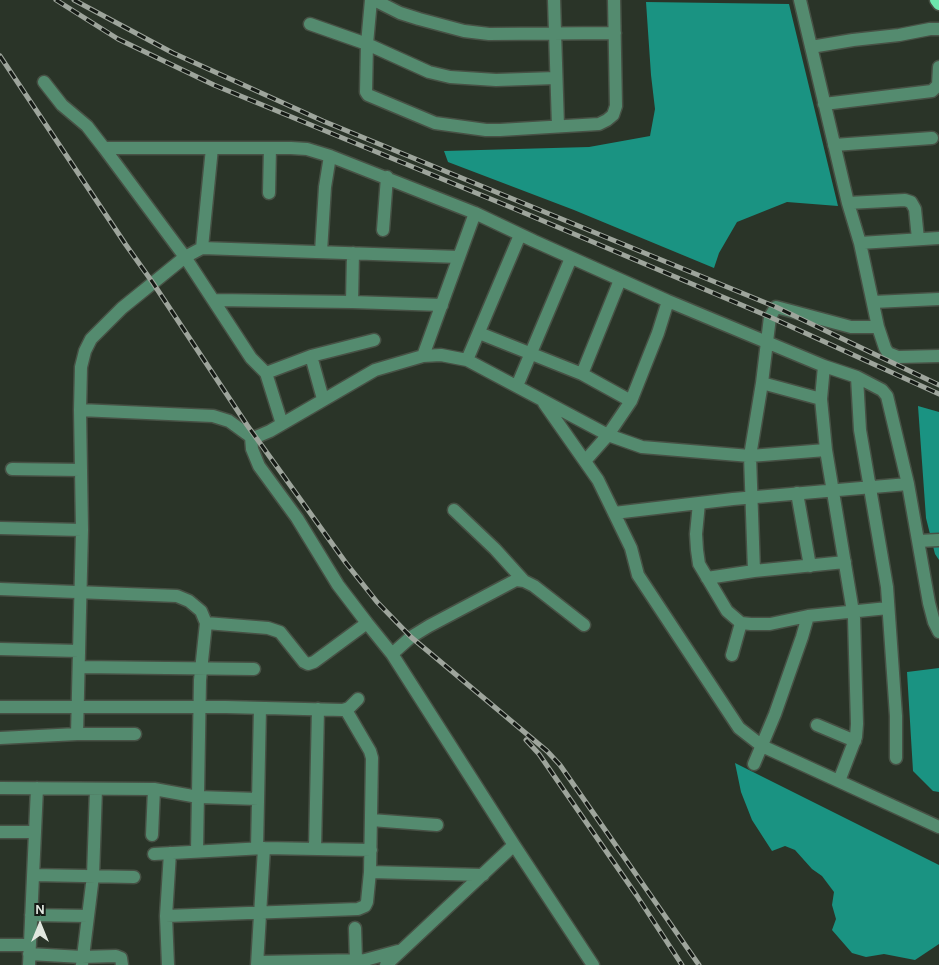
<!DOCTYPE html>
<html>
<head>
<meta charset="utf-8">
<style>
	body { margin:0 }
	#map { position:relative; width:939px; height:965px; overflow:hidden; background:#2a3428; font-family:Karla,sans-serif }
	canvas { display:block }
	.north { position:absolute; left:15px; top:900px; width:50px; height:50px; -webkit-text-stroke:4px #151a15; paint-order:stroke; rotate:0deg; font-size:14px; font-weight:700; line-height:20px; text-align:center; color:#e1e7df }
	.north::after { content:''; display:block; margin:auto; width:18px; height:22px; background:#e1e7df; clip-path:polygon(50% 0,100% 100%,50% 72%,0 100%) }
</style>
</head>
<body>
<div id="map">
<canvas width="939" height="965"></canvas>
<div class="north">N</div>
</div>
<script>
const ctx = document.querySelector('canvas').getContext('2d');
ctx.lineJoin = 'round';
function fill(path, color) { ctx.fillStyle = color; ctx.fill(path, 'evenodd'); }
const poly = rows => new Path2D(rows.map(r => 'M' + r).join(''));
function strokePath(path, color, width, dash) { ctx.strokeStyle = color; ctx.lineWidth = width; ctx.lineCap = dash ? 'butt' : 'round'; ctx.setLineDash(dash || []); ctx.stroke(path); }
fill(poly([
	[646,2,789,4,838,206,787,202,737,222,719,253,714,268,574,210,448,162,444,151,589,147,650,136,655,109,651,75],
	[918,406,939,412,939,560,935,554,926,518],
	[939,668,939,792,933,791,913,771,907,672],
	[735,763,939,865,939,944,915,960,884,954,866,957,852,953,832,930,836,919,832,905,834,892,822,876,812,869,795,850,785,846,772,851,752,820,741,792]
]), '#1a9382');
const minor = poly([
	[371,0,367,44,366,92,368,95,435,123,486,130,500,130,599,124,607,120,613,115,616,106,614,0],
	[374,0,400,13,419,19,464,31,489,34,615,33],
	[554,0,558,126],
	[800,0,848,203,860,243,878,327,885,348,888,353,898,357,939,356],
	[310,24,367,44,429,72,450,77,496,80,556,78],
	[811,47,853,40,899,35,930,29,939,29],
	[44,82,62,105,87,126,104,148,291,148,307,149,330,156,475,213,534,241,668,301,824,366,857,377,882,390,887,396,908,484,929,603,934,622,939,632],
	[824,104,932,91,938,85,939,67],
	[834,145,932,138],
	[104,148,185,257,251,358,266,373,282,424],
	[269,193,270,148],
	[848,203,905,200,911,202,915,209,918,239],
	[383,230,387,177],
	[860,243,939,238],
	[202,248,212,148],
	[321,252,325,187,330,156],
	[215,300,352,302,442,305],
	[352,302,353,253],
	[873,302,939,299],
	[479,333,582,374,631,401],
	[311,356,323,399],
	[423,356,475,213],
	[467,360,520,235],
	[824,366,821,399,826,450,854,618,857,724,856,737,839,781],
	[266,373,311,356,374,340],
	[582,374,620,280],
	[857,377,860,430,887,587,896,716,896,758],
	[762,383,821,399],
	[517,386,571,258],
	[544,403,598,480,631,548,638,575,739,728,762,746,939,827],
	[80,410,213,416,229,421,251,437,256,437,270,431,375,370,423,356,441,355,467,360,608,435,642,447,750,456,826,450],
	[251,437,252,449,259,466,297,518,338,585,367,623,392,654,514,845,593,965],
	[585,461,608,435,631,401,658,333,668,301],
	[12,469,81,470],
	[797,493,810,566],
	[699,503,696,534,697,550,699,564,727,611,741,623,751,624,770,624,808,616,888,608],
	[454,510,495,549,524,581],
	[614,513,733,499,908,484],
	[0,528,82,530],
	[918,541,939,540],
	[754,571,750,456,762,383,770,317,776,307,851,327,878,327],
	[707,578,754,571,845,562],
	[0,589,177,596,189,601,201,611,206,623,200,680,197,851],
	[206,623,268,628,280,632,304,662,308,664,314,662,367,623],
	[0,649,79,651],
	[392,654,411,637,429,626,516,580,524,581,534,586,584,625],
	[732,655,741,623],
	[79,667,254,669],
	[0,707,226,707,343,710,349,708,358,699],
	[817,725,855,741],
	[77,734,82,530,80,410,81,367,85,351,91,339,122,308,185,257,202,248,459,257],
	[0,738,77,734,135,734],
	[754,764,775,714,802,637,808,616],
	[0,788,154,789,198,797,258,799],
	[371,820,437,825],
	[0,832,35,832],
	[152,835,154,789],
	[257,848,260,708],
	[315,849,318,709],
	[154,854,264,848,371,850],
	[370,872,483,875],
	[33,875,134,877],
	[31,915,88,916],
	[166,916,358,909,365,906,367,902,370,872,372,758,370,751,346,710],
	[355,928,356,960],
	[0,945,29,945],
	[29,954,82,957,116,956,121,958,122,965],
	[258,962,365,960,398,951],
	[29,965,37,788],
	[82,965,93,876,96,789],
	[168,965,166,916,170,853],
	[257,965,264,848],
	[386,965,514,845]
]);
const major = poly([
	[936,0,939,4]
]);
strokePath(minor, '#475145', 15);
strokePath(major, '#475145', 15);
strokePath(minor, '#548b6f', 12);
strokePath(major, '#6ce6ac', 12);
const rail = poly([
	[56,0,118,39,214,85,515,209,770,317,939,394],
	[74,0,173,53,323,121,776,307,939,385],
	[0,56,126,245,153,283,247,425,346,563,377,602,411,637,547,751,560,765,699,965],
	[526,740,539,754,637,896,682,965]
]);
strokePath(rail, '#9ea59c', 5);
strokePath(rail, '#151a15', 3, [9]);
</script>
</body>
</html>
